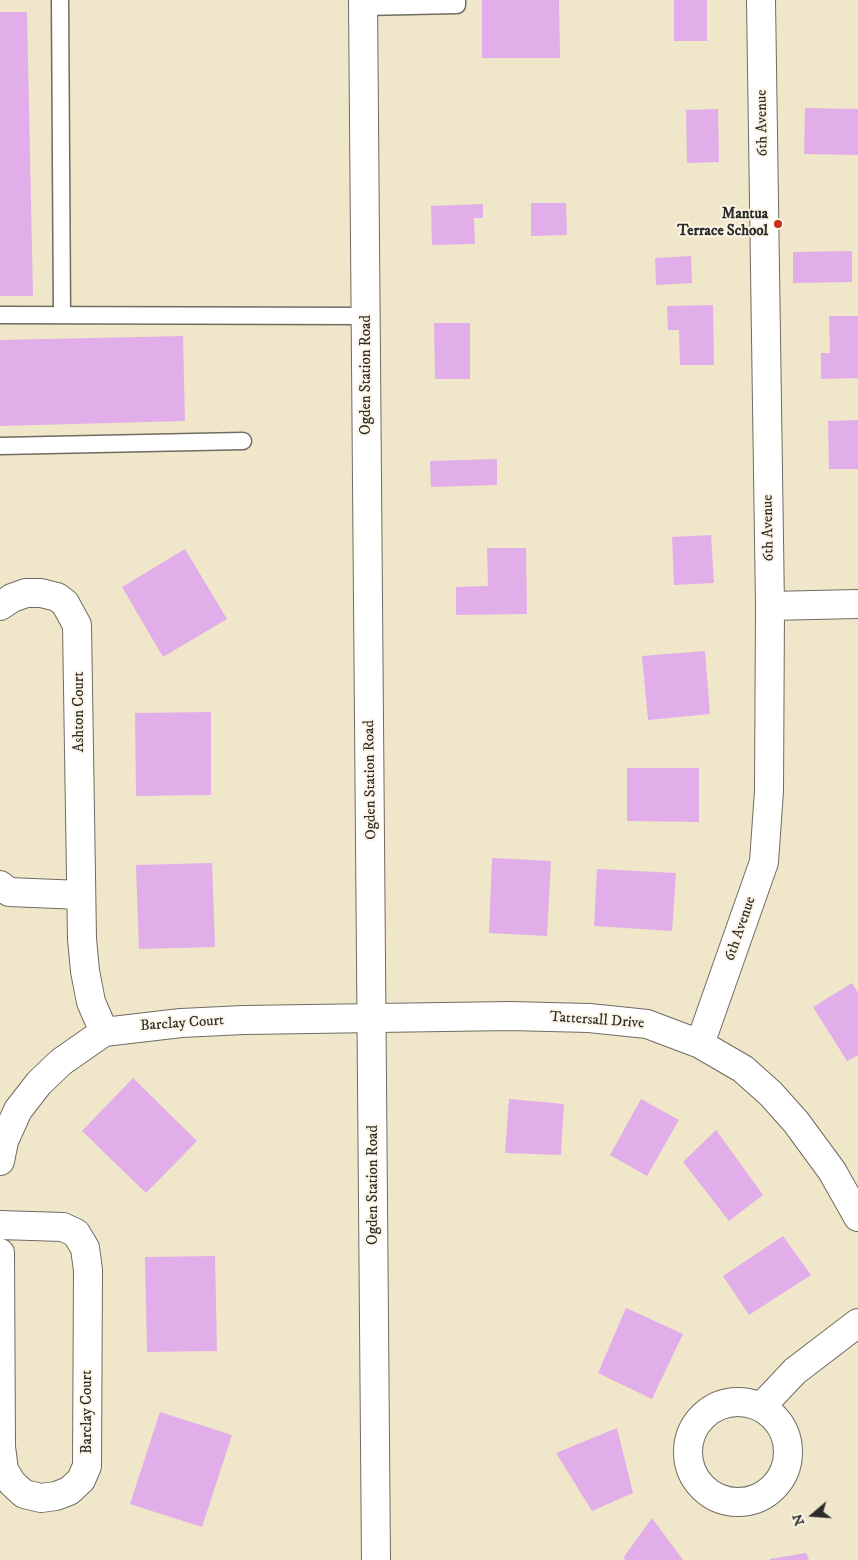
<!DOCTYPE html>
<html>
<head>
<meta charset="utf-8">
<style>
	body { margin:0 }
	#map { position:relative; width:858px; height:1560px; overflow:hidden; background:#f0e6c9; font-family:"IM FELL DW Pica",serif }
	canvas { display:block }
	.north { position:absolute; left:788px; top:1490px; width:50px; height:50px; -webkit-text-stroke:4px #fcf5e5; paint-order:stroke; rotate:252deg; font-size:14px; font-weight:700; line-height:20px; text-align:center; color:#2b2b2b }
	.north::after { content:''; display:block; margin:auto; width:18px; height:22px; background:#2b2b2b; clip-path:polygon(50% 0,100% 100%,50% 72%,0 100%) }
</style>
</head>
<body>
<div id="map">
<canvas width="858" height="1560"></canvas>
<div class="north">N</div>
</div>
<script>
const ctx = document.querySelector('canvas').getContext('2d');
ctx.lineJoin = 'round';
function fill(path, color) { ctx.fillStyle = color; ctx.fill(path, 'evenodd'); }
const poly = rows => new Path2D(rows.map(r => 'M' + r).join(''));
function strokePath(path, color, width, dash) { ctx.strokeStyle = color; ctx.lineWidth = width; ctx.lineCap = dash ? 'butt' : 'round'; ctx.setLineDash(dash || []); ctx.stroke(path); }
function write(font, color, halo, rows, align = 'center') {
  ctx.font = font + ' "IM FELL DW Pica",serif'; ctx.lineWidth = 4; ctx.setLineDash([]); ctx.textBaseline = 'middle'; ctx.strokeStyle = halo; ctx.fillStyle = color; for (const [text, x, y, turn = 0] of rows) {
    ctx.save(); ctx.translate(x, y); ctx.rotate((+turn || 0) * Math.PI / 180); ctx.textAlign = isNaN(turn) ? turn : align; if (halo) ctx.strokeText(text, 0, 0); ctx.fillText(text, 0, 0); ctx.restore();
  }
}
fill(poly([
	[482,0,559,0,560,58,482,58],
	[674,0,707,0,707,41,674,41],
	[0,12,27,12,33,296,0,296],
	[805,108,858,109,858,155,804,154],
	[718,109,719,162,687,163,686,110],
	[531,203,566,203,567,235,531,236],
	[483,204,483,218,474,218,475,244,432,245,431,206],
	[852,251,852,282,793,283,793,252],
	[691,256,692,283,656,285,655,258],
	[713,305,714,365,680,365,679,330,668,330,667,306],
	[829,316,858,316,858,378,821,379,821,353,830,353],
	[434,323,470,323,470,379,435,379],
	[183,336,185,421,0,426,0,340],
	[858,420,858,469,829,469,828,421],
	[497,459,497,485,431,487,430,461],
	[711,535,714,583,674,585,672,537],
	[487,548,526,548,527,614,456,615,456,587,488,586],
	[185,549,227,619,163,657,122,587],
	[705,651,710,714,648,720,642,656],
	[211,712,211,795,136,796,135,713],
	[627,768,699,768,699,822,627,821],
	[492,858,551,861,547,936,489,933],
	[212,863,215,947,139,949,136,865],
	[597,869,676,873,672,931,594,926],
	[852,983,858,993,858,1055,847,1061,813,1007],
	[133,1078,197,1141,146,1193,82,1131],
	[509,1099,564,1104,561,1155,505,1153],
	[641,1099,679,1120,647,1176,610,1155],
	[716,1130,763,1195,729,1221,683,1162],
	[783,1236,811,1275,749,1315,723,1276],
	[215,1256,217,1351,147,1352,145,1257],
	[626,1308,683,1334,652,1399,598,1373],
	[160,1412,232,1435,202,1527,130,1504],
	[617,1428,633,1493,592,1511,556,1453],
	[652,1518,683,1560,626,1560,623,1558],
	[806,1553,809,1560,770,1560,770,1559]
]), '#e2aee9');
const service = poly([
	[60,0,62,315],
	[363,7,457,5,457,0],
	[0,315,367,316],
	[0,446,243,441]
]);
const minor = poly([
	[0,606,12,598,26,593,41,593,57,597,65,603,77,625,82,939,85,971,91,1002,104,1032],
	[770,606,858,604],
	[0,885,9,892,81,895],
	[700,1044,764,862,769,791,770,606,761,0],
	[0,1161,4,1141,18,1110,39,1083,61,1062,104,1032,181,1023,244,1020,510,1016,589,1018,647,1024,700,1044,743,1069,771,1094,796,1122,832,1171,858,1217],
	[0,1225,63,1227,76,1233,85,1248,88,1270,87,1466,81,1480,69,1491,56,1496,41,1498,24,1494,12,1483,4,1470,1,1447,0,1253],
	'688 1452a50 50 0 1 1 100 0a50 50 0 1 1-100 0Z',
	[761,1407,795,1371,858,1323]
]);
const tertiary = poly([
	[363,0,376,1560]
]);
strokePath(service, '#706c62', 19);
strokePath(minor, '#706c62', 30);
strokePath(tertiary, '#706c62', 30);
strokePath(service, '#fff', 16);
strokePath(minor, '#fff', 28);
strokePath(tertiary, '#fff', 28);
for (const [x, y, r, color] of [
	[778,224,5,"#c8321e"]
]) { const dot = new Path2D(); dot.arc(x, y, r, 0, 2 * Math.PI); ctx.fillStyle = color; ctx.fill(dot); strokePath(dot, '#fcf5e5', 2); }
write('15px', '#2b2b2b', '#fcf5e5', [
	["6th Avenue",763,123,-91],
	["Ogden Station Road",367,375,-90],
	["6th Avenue",769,528,-91],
	["Ashton Court",80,712,-90],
	["Ogden Station Road",371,780,-91],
	["6th Avenue",741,929,-71],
	["Tattersall Drive",597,1021,4],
	["Barclay Court",182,1024,-4],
	["Ogden Station Road",374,1185,-90],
	["Barclay Court",88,1412,-90]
]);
write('bold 15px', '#2b2b2b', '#fcf5e5', [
	["Mantua",768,215],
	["Terrace School",768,232]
], 'right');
</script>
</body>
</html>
